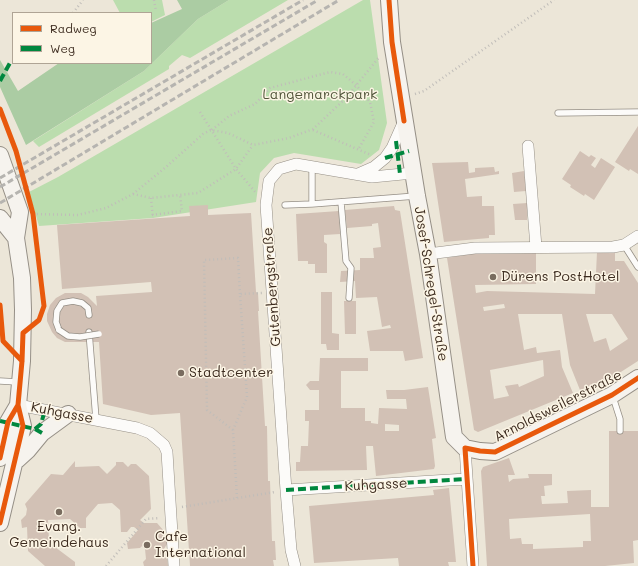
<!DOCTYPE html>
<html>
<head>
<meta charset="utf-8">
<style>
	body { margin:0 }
	#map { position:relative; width:638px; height:566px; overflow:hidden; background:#ece6d8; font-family:Mali,sans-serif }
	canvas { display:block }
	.legend { position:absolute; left:12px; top:12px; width:140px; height:52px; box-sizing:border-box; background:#fcf5e5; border:1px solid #afa495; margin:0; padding:5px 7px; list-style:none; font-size:12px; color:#3b2a1e }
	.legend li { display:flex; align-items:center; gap:8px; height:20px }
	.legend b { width:20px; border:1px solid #afa495 }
</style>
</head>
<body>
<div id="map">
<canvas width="638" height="566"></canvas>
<ul class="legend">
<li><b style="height:5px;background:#e8590c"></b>Radweg</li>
<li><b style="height:5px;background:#00873e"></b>Weg</li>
</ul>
</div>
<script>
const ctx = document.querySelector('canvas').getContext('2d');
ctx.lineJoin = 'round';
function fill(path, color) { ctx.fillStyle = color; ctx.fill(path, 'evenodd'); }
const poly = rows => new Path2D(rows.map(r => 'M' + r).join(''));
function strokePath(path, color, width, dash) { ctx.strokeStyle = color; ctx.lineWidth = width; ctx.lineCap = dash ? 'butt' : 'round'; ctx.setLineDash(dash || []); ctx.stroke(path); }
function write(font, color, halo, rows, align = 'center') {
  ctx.font = font + ' Mali,sans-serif'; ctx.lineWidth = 3; ctx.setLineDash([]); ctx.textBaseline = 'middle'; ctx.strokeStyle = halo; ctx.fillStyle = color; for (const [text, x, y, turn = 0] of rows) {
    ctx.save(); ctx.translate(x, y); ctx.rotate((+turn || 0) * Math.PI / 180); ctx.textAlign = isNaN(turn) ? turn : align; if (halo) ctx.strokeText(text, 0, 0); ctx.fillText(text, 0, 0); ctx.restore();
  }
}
fill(poly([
	[113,0,162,0,165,15,151,22,151,13,120,13],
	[229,0,288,0,190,58,182,55,169,66,169,69,39,147,33,141,144,71,198,19],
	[363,0,370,0,387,123,379,150,361,164,294,153,274,158,260,173,256,202,153,218,39,226,29,192,58,177]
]), '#bbddae');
fill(poly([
	[177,0,229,0,198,19,144,71,26,145,0,87,0,60,18,91,59,63,151,63,151,23,182,9]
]), '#abcca3');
fill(poly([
	[638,126,638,174,630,169,629,171,615,162],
	[580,151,589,157,591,155,596,158,591,165,595,168,601,158,615,167,594,200,585,194,584,196,570,187,571,185,562,179],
	[468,162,469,173,475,172,475,168,494,167,495,172,499,171,499,174,465,179,467,197,482,196,482,206,494,206,495,235,489,235,489,238,444,242,432,163],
	[524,171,526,191,514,192,512,173],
	[527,203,527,220,515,220,513,204],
	[208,205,208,215,251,213,256,292,258,293,259,311,258,311,265,426,267,426,268,481,270,481,272,541,275,541,276,560,273,560,274,566,190,566,180,413,151,415,103,404,99,342,65,342,57,338,52,332,47,321,47,314,50,305,56,298,65,293,81,293,88,297,97,306,96,296,152,292,151,282,62,289,57,225,190,216,189,206],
	[394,206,395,210,400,211,423,358,405,361,403,351,370,351,367,331,391,328,390,325,382,327,377,297,356,298,355,281,340,282,341,271,360,270,360,258,374,258,373,248,381,247,378,223,372,224,372,226,347,228,345,210],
	[339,211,340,234,324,235,324,242,327,244,327,273,315,273,315,264,308,264,308,261,298,261,296,214],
	[597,252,615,252,615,261,624,261,638,283,638,361,613,377,580,390,570,365,562,314,518,314,524,350,536,347,537,353,560,350,562,367,573,393,478,432,474,430,447,258,470,254,536,253,536,284,475,285,476,293,487,291,595,294],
	[504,304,505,308,484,311,483,307],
	[586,314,612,314,628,339,610,351,606,338,594,342],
	[543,360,544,376,519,387,518,384,505,386,509,396,494,399,490,370],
	[321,292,332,292,332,333,339,334,339,350,327,350,326,344,321,344],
	[344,301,356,301,356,334,345,334],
	[320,358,368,358,368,371,341,371,341,408,365,408,365,421,371,421,371,423,378,424,379,408,407,409,406,399,387,399,386,390,404,390,428,387,436,438,432,439,435,466,434,469,376,476,373,446,366,446,367,470,296,471,296,462,300,462,301,446,308,446,309,421,305,421,305,410,319,410,319,390,310,390,306,385,310,381,319,381],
	[385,424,399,425,399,431,385,431],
	[609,431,638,431,638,540,633,541,634,563,605,566,487,566,481,471,483,467,509,458,515,475,508,475,509,482,513,479,529,478,528,474,552,474,552,485,544,486,545,496,541,496,542,504,568,503,567,491,591,490,591,507,609,507],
	[590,514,591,541,583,541,583,547,533,549,533,544,522,544,521,538,510,539,509,519],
	[75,461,75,467,99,466,107,474,116,465,116,462,123,462,128,467,131,464,136,464,149,476,151,509,140,520,144,523,157,523,164,531,163,537,167,540,167,544,164,549,167,552,165,557,167,559,168,566,144,566,143,562,146,559,145,549,142,546,140,548,128,549,127,543,138,530,134,527,131,527,127,532,121,532,120,510,112,503,98,504,86,518,86,528,80,528,70,519,48,520,49,541,53,541,51,544,75,562,75,566,45,566,28,551,27,527,22,528,21,520,26,515,27,509,25,504,51,474,63,475],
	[449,488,456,562,448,562,449,566,399,566,398,558,314,563,309,506,434,495,433,490]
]), '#d2c1b5');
const lane = poly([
	[558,113,638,112],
	[312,166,312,204,416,196],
	[341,202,346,261,351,268,349,298],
	[285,205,312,204],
	[624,245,638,267],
	[59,330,56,322,57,311,62,303,73,301,82,303,88,308,89,315],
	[89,332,96,419],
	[0,381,18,382],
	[613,397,620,419,620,431]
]);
const street = poly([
	[528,146,536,247],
	[358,174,374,167,385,158,392,148,404,121],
	[428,254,475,248,613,247,624,245,638,236],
	[18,405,137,428,150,433,164,445,167,452,174,566],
	[465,448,473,566],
	[286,490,466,479],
	[295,566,291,550,286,490,266,205,269,181,279,169,296,164,372,177,413,173]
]);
const secondary = poly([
	[389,0,392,42,417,196,428,254,454,437,465,448,480,451,495,452,612,395,638,378],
	[0,155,20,212,16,238,22,278,23,310,22,361,18,405,23,426,0,523],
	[0,218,16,238],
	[0,458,8,422,18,405],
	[17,460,28,450,42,433,68,414]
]);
strokePath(lane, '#958f86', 7);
strokePath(street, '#958f86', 12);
strokePath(secondary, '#958f86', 18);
strokePath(poly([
	[154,0,156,11],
	[73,13,83,0],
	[415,94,424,91,554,0],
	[200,112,236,169,256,193],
	[212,130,229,116,255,104,270,88,330,72,343,74,356,85,370,102,374,122,358,150],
	[313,130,371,155],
	[133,194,151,198,198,193,236,169,253,145],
	[151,198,153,218],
	[33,214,78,215,106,208,133,194,166,167,203,134,211,130,228,133,253,145,289,138,313,129,346,98,380,56],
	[152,215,182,211,180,195],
	[233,430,207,410,204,260,238,258,240,294],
	[237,498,233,430,247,397,240,294,262,293],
	[182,507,275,492],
	[106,566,146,519,160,518]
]), '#c0bdb9', 2.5, [1, 3]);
strokePath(lane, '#fcfbf9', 5.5);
strokePath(street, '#fcfbf9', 11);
strokePath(secondary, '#f6f3ee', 16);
strokePath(poly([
	[0,178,303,0],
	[0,187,318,0],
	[0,203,339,0]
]), '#b6b4b0', 3, [6, 3]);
const laneBridge = poly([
	[59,330,68,336,80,337,99,334]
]);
strokePath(laneBridge, '#958f86', 7, []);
strokePath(laneBridge, '#fcfbf9', 5.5);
strokePath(poly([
	[0,81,11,61],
	[396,141,400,174],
	[385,158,409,151],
	[0,421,35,429,42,433],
	[35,429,41,424,45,410],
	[286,490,466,479]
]), '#00873e', 4, [8, 4]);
strokePath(poly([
	[389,0,392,42,404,121],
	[0,109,16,151,33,214,44,306,39,320,23,333,22,361,18,405,23,426,0,523],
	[0,305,3,341,22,361],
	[0,458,8,422,18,405],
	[473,566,465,448,480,451,495,452,612,395,638,378]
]), '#e8590c', 5);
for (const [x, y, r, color] of [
	[493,277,4,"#796c5f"],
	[181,373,4,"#796c5f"],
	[59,512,4,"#796c5f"],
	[147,545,4,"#796c5f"]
]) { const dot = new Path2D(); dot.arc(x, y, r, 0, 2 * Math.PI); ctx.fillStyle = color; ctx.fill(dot); strokePath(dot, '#fcf5e5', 1.5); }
write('14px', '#51553a', '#fcf5e5', [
	["Langemarckpark",320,95]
]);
write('14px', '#3b2a1e', '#fcf5e5', [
	["Dürens PostHotel",501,277],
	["Stadtcenter",189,373],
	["Evang.",59,527,"center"],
	["Gemeindehaus",59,543,"center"],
	["Cafe",155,537],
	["International",155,553]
], 'left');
write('14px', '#3b2a1e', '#fcf5e5', [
	["Josef-Schregel-Straße",431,284,81],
	["Gutenbergstraße",272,287,-94],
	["Arnoldsweilerstraße",558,406,-27],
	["Kuhgasse",62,413,11],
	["Kuhgasse",376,485,-3]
]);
</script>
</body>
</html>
